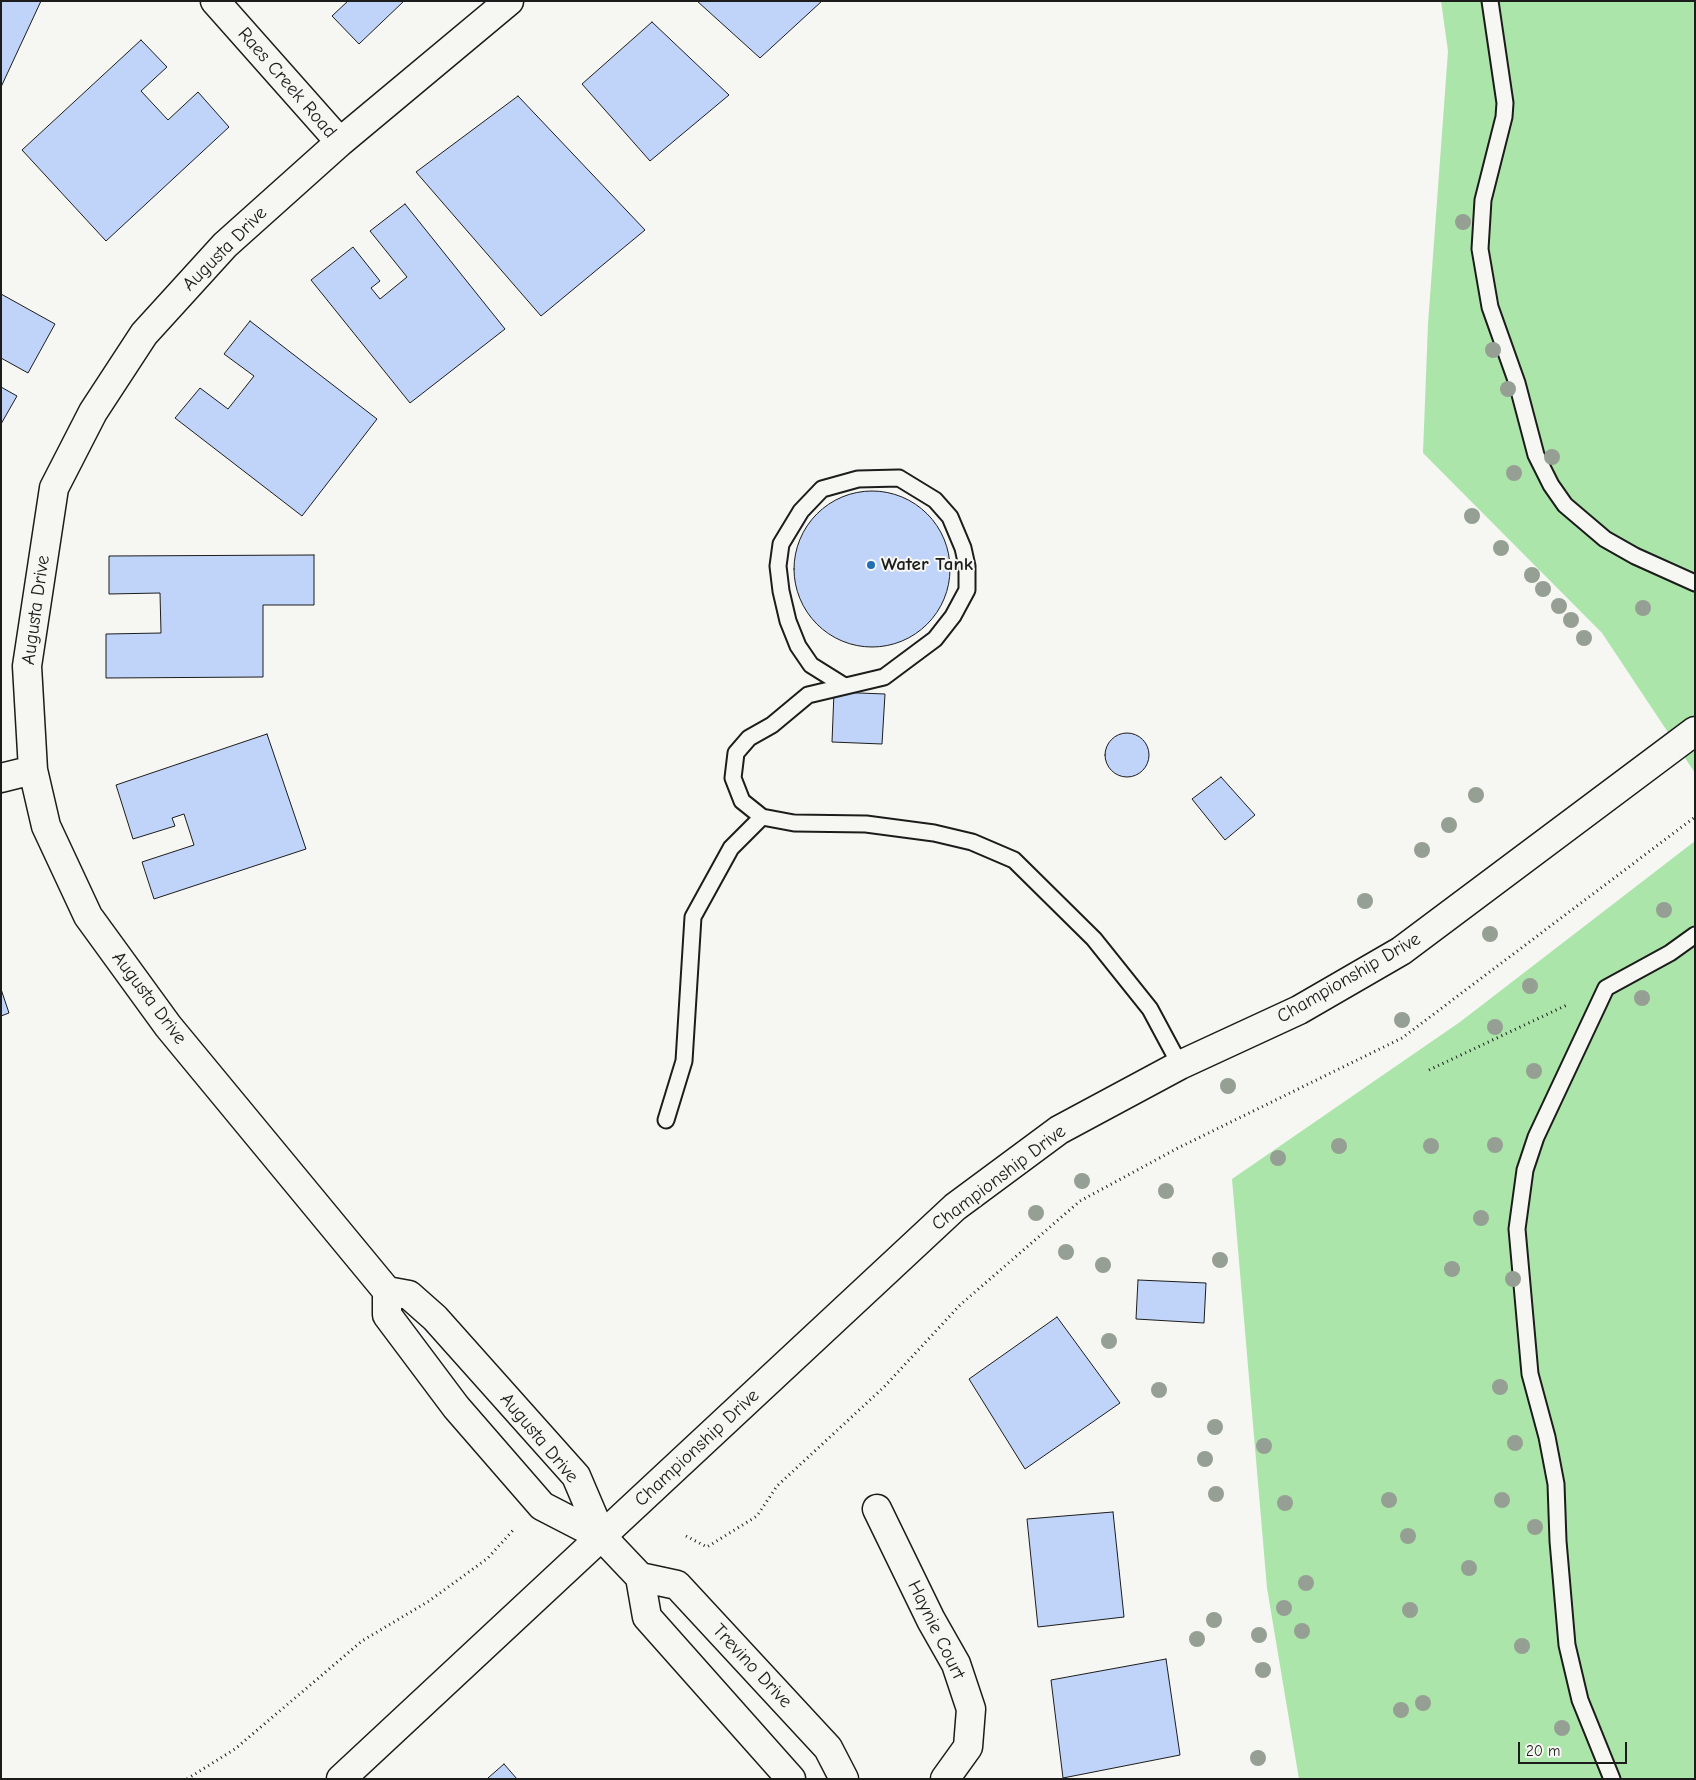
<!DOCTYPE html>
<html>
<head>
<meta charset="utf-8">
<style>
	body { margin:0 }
	#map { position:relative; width:1696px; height:1780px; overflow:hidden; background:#f6f6f2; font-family:"Comic Neue",sans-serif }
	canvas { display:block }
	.frame { position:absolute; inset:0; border:2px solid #1c1c1c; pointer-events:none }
	.scale { position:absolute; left:1518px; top:1742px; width:109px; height:22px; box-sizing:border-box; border:2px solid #1c1c1c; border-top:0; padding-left:6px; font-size:15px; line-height:18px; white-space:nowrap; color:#1c1c1c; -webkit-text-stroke:4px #f6f6f2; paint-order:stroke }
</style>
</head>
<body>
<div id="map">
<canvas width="1696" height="1780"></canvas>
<div class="frame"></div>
<div class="scale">20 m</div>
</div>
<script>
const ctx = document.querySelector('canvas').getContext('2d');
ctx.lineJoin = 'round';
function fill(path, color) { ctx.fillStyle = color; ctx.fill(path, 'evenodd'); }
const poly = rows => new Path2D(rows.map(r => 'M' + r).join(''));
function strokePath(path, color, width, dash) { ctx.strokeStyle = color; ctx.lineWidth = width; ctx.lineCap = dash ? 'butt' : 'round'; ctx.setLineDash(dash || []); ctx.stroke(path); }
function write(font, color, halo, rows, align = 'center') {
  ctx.font = font + ' "Comic Neue",sans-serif'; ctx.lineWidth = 4; ctx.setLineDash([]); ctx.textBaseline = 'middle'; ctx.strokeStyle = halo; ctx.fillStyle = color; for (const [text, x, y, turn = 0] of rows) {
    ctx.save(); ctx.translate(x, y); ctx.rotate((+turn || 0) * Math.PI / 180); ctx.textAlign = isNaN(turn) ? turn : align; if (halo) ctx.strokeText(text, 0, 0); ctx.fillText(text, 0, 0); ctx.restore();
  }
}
fill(poly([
	[1441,1,1695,1,1695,773,1602,633,1423,453,1428,324,1448,51],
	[1695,841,1695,1779,1299,1779,1267,1588,1232,1179,1460,1022]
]), '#ace5aa');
const building = poly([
	[1,1,41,1,1,87,1,1],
	[348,1,404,1,359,44,332,16,348,1],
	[697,1,822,1,760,58,697,1],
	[652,22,729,95,650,161,582,84,652,22],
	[141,40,167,67,141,91,168,120,198,92,229,127,106,241,22,150,141,40],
	[518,96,645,230,541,316,416,172,518,96],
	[405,204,505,329,410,403,311,280,353,247,380,281,371,288,380,299,407,277,370,231,405,204],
	[1,294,55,324,28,373,1,358,1,294],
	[250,321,377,419,302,516,175,418,200,388,228,409,254,376,224,354,250,321],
	[1,387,17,396,1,424,1,387],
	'794 569a78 78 0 1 1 156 0a78 78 0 1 1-156 0Z',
	[314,555,314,605,263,605,263,677,106,678,106,634,161,633,160,593,109,594,109,556,314,555],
	[834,692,885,694,882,744,832,742,834,692],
	'1105 755a22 22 0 1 1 44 0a22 22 0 1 1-44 0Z',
	[267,734,306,849,154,899,142,862,194,845,184,814,172,818,175,826,133,839,116,785,267,734],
	[1221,777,1255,815,1225,840,1192,799,1221,777],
	[1,989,9,1013,1,1016,1,989],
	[1138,1280,1206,1283,1204,1323,1136,1319,1138,1280],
	[1057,1317,1120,1403,1025,1469,969,1379,1057,1317],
	[1113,1512,1124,1617,1038,1627,1027,1519,1113,1512],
	[1166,1659,1180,1755,1063,1778,1051,1680,1166,1659],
	[504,1764,517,1779,488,1779,488,1778,504,1764]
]);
fill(building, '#c0d4f9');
strokePath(building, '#1c1c1c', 1);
const service = poly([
	[1490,1,1505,103,1504,117,1483,200,1480,249,1490,307,1517,383,1536,455,1551,485,1565,505,1605,539,1635,556,1695,583],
	[843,685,811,665,798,646,788,621,781,591,778,566,781,544,801,511,822,489,858,479,899,478,935,500,950,517,963,548,967,566,967,590,953,616,935,639,884,677,808,695,772,725,749,738,736,753,733,778,742,801,762,817,794,823,866,824,934,833,972,842,1014,860,1094,939,1150,1009,1180,1065],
	[666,1120,684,1061,693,917,731,848,762,817],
	[1612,1779,1580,1700,1567,1645,1558,1541,1556,1484,1547,1437,1530,1374,1517,1229,1525,1170,1536,1137,1606,988,1670,953,1695,935]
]);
const minor = poly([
	[215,1,340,142],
	[509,1,340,142,225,245,144,334,93,412,54,488,27,666,33,770,46,826,88,916,168,1026,387,1291,387,1315,456,1407,542,1506,602,1537,640,1577,677,1585,828,1748,844,1779],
	[1,778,33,770],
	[387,1291,409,1295,435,1318,576,1476,602,1537],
	[877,1509,931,1620,956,1664,971,1709,968,1747,945,1779],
	[640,1577,647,1617,791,1779]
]);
const tertiary = poly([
	[341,1779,955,1207,1059,1130,1180,1065,1299,1010,1401,951,1695,731]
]);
strokePath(service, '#1c1c1c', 19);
strokePath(minor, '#1c1c1c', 31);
strokePath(tertiary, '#1c1c1c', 31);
strokePath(poly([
	[1429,1070,1569,1004],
	[686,1536,707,1547,757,1516,777,1486,884,1387,960,1305,1080,1201,1178,1148,1402,1038,1695,817],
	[187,1779,235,1749,362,1641,429,1601,488,1558,515,1528]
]), '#1c1c1c', 3, [1, 4]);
strokePath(service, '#f6f6f2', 15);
strokePath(minor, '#f6f6f2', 28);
strokePath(tertiary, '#f6f6f2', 28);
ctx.fillStyle = '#969f94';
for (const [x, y] of [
	[1463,222],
	[1493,350],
	[1508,389],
	[1552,457],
	[1514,473],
	[1472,516],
	[1501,548],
	[1532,575],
	[1543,589],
	[1559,606],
	[1643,608],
	[1571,620],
	[1584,638],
	[1476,795],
	[1449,825],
	[1422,850],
	[1365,901],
	[1664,910],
	[1490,934],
	[1530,986],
	[1642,998],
	[1402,1020],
	[1495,1027],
	[1534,1071],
	[1228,1086],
	[1495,1145],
	[1339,1146],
	[1431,1146],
	[1278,1158],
	[1082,1181],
	[1166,1191],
	[1036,1213],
	[1481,1218],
	[1066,1252],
	[1220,1260],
	[1103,1265],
	[1452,1269],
	[1513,1279],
	[1109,1341],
	[1500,1387],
	[1159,1390],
	[1215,1427],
	[1515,1443],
	[1264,1446],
	[1205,1459],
	[1216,1494],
	[1389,1500],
	[1502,1500],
	[1285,1503],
	[1535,1527],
	[1408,1536],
	[1469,1568],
	[1306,1583],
	[1284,1608],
	[1410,1610],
	[1214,1620],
	[1302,1631],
	[1259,1635],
	[1197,1639],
	[1522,1646],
	[1263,1670],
	[1423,1703],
	[1401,1710],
	[1562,1728],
	[1258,1758]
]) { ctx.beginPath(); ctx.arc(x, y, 8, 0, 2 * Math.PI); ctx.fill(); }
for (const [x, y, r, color] of [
	[871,565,5,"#1f6fb2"]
]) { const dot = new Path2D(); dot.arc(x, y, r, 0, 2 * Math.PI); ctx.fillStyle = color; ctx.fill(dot); strokePath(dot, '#f6f6f2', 2); }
write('19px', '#1c1c1c', '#f6f6f2', [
	["Raes Creek Road",287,83,49],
	["Augusta Drive",225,249,-45],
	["Augusta Drive",36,610,-82],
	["Championship Drive",1349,978,-30],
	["Augusta Drive",149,998,53],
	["Championship Drive",999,1178,-37],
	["Augusta Drive",539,1438,50],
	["Championship Drive",697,1448,-43],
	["Haynie Court",936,1630,64],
	["Trevino Drive",752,1666,47]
]);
write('bold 19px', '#1c1c1c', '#f6f6f2', [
	["Water Tank",881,565]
], 'left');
</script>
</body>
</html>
